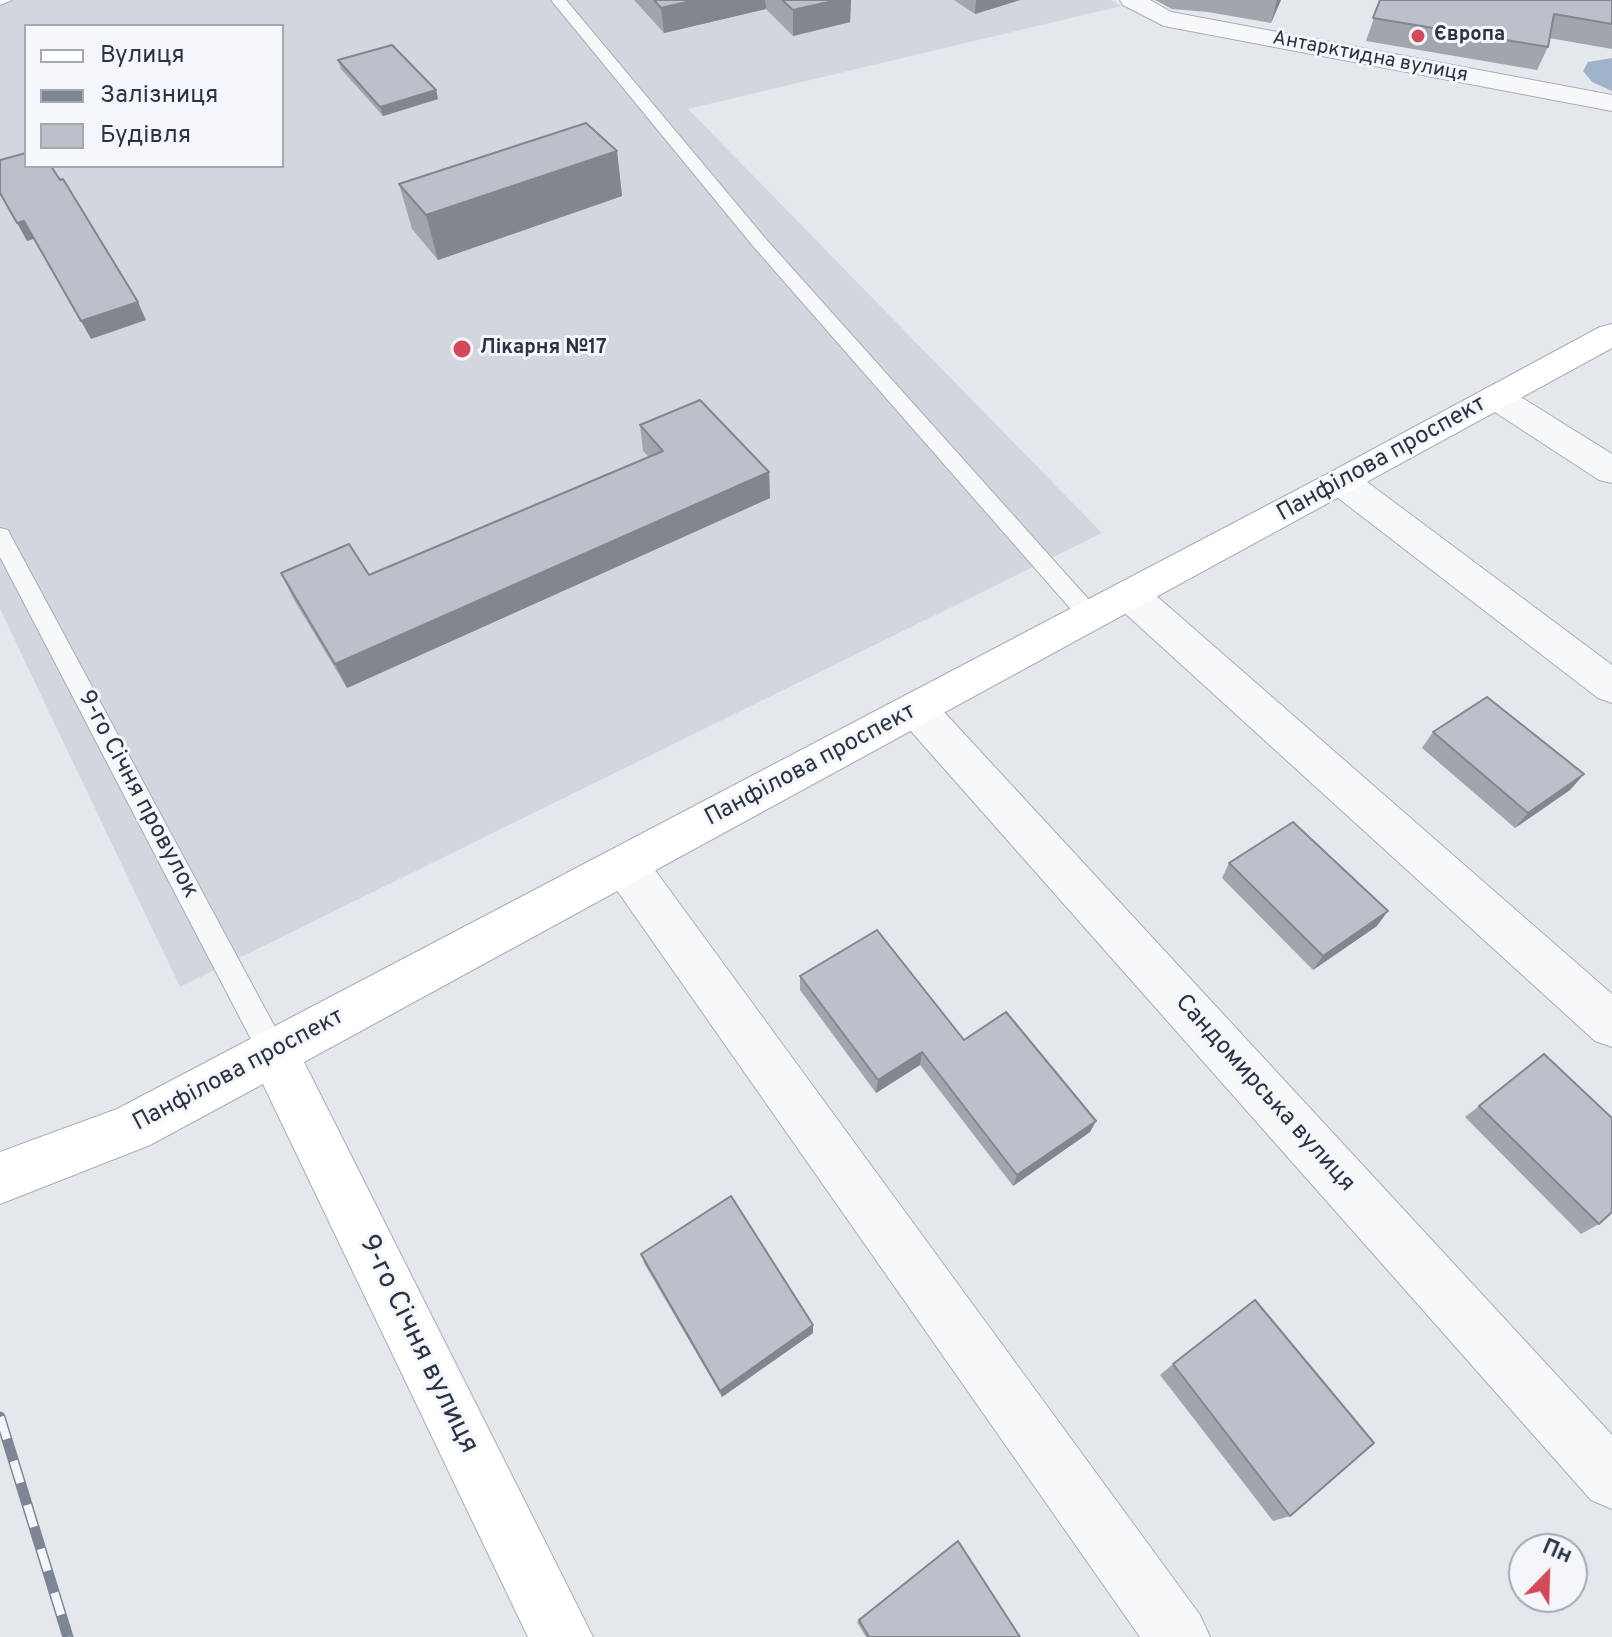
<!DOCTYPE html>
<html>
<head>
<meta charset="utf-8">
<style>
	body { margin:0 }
	#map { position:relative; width:1612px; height:1637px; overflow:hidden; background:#e4e7ec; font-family:Overpass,sans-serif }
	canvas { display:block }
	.legend { position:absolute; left:24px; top:24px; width:260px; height:144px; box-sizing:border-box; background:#f4f6f9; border:2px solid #a4a8b1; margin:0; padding:10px 14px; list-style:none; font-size:24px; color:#2b3445 }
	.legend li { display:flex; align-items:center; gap:16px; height:40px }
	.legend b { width:40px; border:2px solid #a4a8b1 }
	.north { position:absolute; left:1508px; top:1533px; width:80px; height:80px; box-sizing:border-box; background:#f4f6f9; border:2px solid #a4a8b1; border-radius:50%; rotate:23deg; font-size:22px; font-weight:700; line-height:32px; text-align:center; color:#2b3445 }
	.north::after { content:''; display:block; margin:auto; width:28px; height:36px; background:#d1495b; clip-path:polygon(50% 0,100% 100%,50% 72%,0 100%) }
</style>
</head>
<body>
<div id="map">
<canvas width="1612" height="1637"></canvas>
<ul class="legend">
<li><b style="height:10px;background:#fff"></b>Вулиця</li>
<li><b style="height:10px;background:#7d8696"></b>Залізниця</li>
<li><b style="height:22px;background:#bbc0ca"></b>Будівля</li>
</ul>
<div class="north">Пн</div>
</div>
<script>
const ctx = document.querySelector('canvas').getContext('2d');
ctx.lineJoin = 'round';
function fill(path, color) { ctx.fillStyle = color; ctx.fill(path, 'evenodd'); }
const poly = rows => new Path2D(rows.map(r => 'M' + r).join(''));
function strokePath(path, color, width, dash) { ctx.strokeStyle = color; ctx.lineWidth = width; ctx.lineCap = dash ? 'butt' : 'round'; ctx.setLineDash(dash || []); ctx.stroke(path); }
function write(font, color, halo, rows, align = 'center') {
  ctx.font = font + ' Overpass,sans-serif'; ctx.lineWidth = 6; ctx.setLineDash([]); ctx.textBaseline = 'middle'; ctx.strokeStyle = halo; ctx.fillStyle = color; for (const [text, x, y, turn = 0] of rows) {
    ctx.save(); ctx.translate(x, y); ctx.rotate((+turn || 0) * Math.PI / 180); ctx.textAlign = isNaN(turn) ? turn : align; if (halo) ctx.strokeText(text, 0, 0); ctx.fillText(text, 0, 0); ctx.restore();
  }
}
fill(poly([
	[0,0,1111,0,1121,6,688,109,1102,533,180,987,0,609],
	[26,26,282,26,282,166,26,166]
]), '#d2d6de');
fill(poly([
	[1612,58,1612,91,1592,82,1583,71,1588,62]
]), '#9fb4cc');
const lane = poly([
	[0,0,12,0,0,5,0,0],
	[551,0,566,0,765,238,1099,611,1103,617,1099,623,1091,626,1083,623,753,246,551,0],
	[0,528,8,530,11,536,284,1044,289,1054,284,1064,274,1068,264,1064,0,557,0,528]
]);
const street = poly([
	[1120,0,1150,0,1171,12,1612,95,1612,111,1164,26,1123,5,1120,0],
	[1496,386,1508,389,1612,454,1612,483,1599,480,1484,405,1479,397,1484,389,1496,386],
	[1342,470,1355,473,1612,665,1612,703,1598,698,1329,491,1324,482,1329,473,1342,470],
	[1131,582,1145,586,1612,994,1612,1047,1595,1041,1117,606,1112,596,1117,586,1131,582],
	[917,694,932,699,1612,1435,1612,1509,1591,1500,902,721,896,710,902,699,917,694],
	[625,846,641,851,1200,1615,1210,1637,1140,1637,609,879,602,865,609,851,625,846]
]);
const secondary = poly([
	[1612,324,1612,348,304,1062,593,1637,528,1637,263,1084,150,1145,0,1204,0,1152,117,1109,1329,473,1600,327,1612,324]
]);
strokePath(lane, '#a9aeb7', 2);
strokePath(street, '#a9aeb7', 2);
strokePath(secondary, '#a9aeb7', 2);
fill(lane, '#f7f8fa');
fill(street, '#f7f8fa');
fill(secondary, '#fff');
const rail = poly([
	[0,1417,68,1637]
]);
strokePath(rail, '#7d8696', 11);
strokePath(rail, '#f4f6f9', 8, [23]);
fill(poly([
	[634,0,851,0,850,22,793,36,766,9,664,33],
	[954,0,1020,0,975,14],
	[1155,0,1281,0,1271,23,1208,12,1172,9],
	[1380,0,1612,0,1612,49,1549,38,1548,47,1537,70,1366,41],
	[338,60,436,90,438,99,383,116,341,69],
	[617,151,622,196,438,260,412,229,399,184],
	[640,425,769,472,770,498,347,688,293,598,281,573,369,575,649,457,643,451],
	[1433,732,1584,774,1570,790,1515,828,1422,748],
	[1229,863,1377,926,1313,970,1222,878],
	[800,976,964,1040,1096,1121,1090,1132,1013,1186,920,1065,876,1093,800,990],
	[1479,1106,1599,1224,1581,1234,1465,1117],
	[641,1254,813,1333,722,1397,644,1263],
	[1173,1364,1290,1516,1273,1521,1160,1375],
	[859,1620,1020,1637,866,1637,857,1622]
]), '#a1a5ae');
fill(poly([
	[695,0,765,0,766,9,664,33,661,8],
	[837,0,851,0,850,22,793,36,793,10],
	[976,0,1020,0,975,14],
	[1277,0,1281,0,1271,23],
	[436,90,438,99,383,116,380,107],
	[617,151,622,196,438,260,426,215],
	[24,221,34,239,27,241,17,223],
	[138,302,146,320,91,339,81,321],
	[769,472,770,498,347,688,335,664],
	[1584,774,1570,790,1515,828,1528,813],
	[1388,911,1377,926,1313,970,1323,956],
	[922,1052,920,1065,876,1093,878,1080],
	[1096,1121,1090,1132,1013,1186,1017,1175],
	[813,1325,813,1333,722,1397,720,1391]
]), '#83868d');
const building = poly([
	[654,0,695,0,661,8,654,0],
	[782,0,837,0,793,10,782,0],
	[1380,0,1612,0,1612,24,1554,14,1548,47,1373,18,1380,0],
	[392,45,436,90,380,107,338,60,392,45],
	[586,123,617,151,426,215,399,184,586,123],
	[26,153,26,166,51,166,60,180,63,179,138,302,81,321,24,221,17,223,0,193,0,160,26,153],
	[700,400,769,472,335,664,281,573,349,544,369,575,663,451,640,425,700,400],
	[1487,697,1584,774,1528,813,1433,732,1487,697],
	[1293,822,1388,911,1323,956,1229,863,1293,822],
	[877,930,964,1040,1006,1012,1096,1121,1017,1175,922,1052,878,1080,800,976,877,930],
	[1544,1054,1612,1118,1612,1212,1599,1224,1479,1106,1544,1054],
	[731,1196,813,1325,720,1391,641,1254,731,1196],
	[1255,1300,1374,1443,1290,1516,1173,1364,1255,1300],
	[958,1541,1020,1637,869,1637,859,1620,958,1541]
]);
fill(building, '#bbc0ca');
strokePath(building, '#83868d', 2);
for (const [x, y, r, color] of [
	[1418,36,8,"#d1495b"],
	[462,349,10,"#d1495b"]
]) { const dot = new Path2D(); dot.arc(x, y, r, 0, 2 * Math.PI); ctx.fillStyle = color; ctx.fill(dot); strokePath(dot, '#f4f6f9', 3); }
write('bold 20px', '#2b3445', '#f4f6f9', [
	["Європа",1434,36],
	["Лікарня №17",480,349]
], 'left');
write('20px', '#2b3445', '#f4f6f9', [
	["Антарктидна вулиця",1370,58,11]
]);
write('24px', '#2b3445', '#f4f6f9', [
	["Панфілова проспект",1382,460,-29],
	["Панфілова проспект",811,766,-28],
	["9-го Січня провулок",137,795,62],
	["Панфілова проспект",239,1071,-28],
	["Сандомирська вулиця",1264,1094,48]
]);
write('28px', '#2b3445', '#f4f6f9', [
	["9-го Січня вулиця",417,1345,64]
]);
</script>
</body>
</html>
